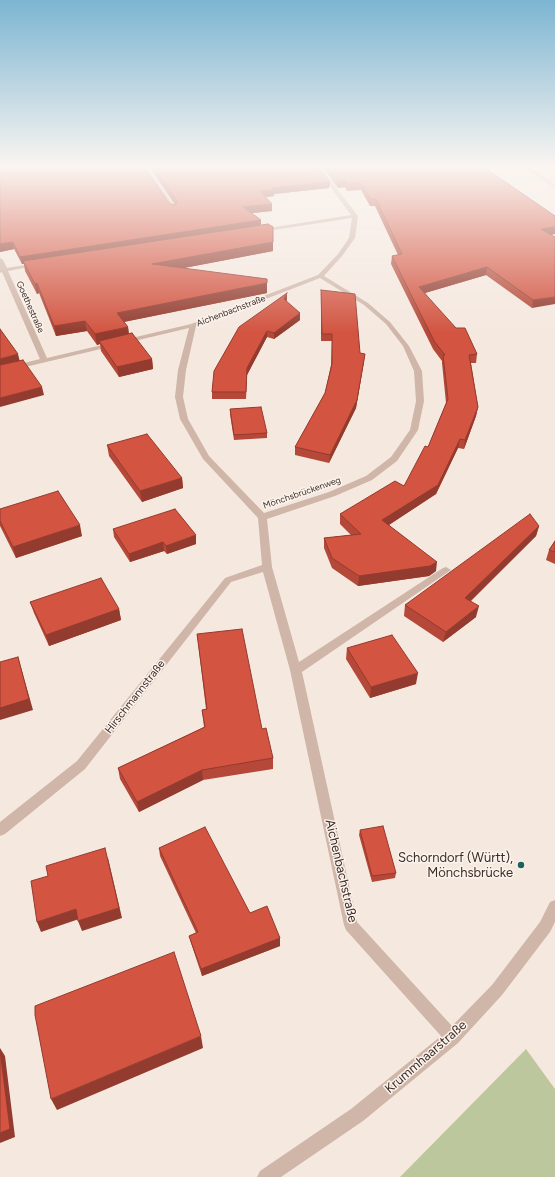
<!DOCTYPE html>
<html>
<head>
<meta charset="utf-8">
<style>
	body { margin:0 }
	canvas { display:block; background:#f5e8df }
</style>
</head>
<body>
<canvas width="555" height="1177"></canvas>
<script>
const ctx = document.querySelector('canvas').getContext('2d');
ctx.lineJoin = 'round';
function fill(path, color) { ctx.fillStyle = color; ctx.fill(path, 'evenodd'); }
const poly = rows => new Path2D(rows.map(r => 'M' + r).join(''));
function strokePath(path, color, width, dash) { ctx.strokeStyle = color; ctx.lineWidth = width; ctx.lineCap = dash ? 'butt' : 'round'; ctx.setLineDash(dash || []); ctx.stroke(path); }
function write(font, color, halo, rows, align = 'center') {
  ctx.font = font + ' Figtree,sans-serif'; ctx.lineWidth = 3; ctx.setLineDash([]); ctx.textBaseline = 'middle'; ctx.strokeStyle = halo; ctx.fillStyle = color; for (const [text, x, y, turn = 0] of rows) {
    ctx.save(); ctx.translate(x, y); ctx.rotate((+turn || 0) * Math.PI / 180); ctx.textAlign = isNaN(turn) ? turn : align; if (halo) ctx.strokeText(text, 0, 0); ctx.fillText(text, 0, 0); ctx.restore();
  }
}
fill(poly([
	[526,1049,555,1089,555,1177,400,1177]
]), '#bdc79d');
fill(poly([
	[143,168,148,168,177,209,176,210,172,210,143,168],
	[316,168,321,168,358,216,355,238,342,256,324,276,368,303,390,322,409,346,422,371,424,401,418,430,397,461,372,480,335,496,267,519,272,567,299,662,443,568,446,567,451,570,302,672,357,922,452,1026,492,985,540,922,550,902,555,900,555,922,550,932,502,995,458,1043,363,1121,281,1177,257,1177,260,1171,351,1109,441,1036,346,930,344,925,290,670,263,572,231,582,85,769,5,834,0,836,0,822,77,761,225,578,262,565,258,518,203,459,180,419,175,397,178,370,189,328,0,373,0,369,40,359,2,272,0,273,0,258,3,260,7,268,37,263,40,265,8,271,47,358,191,324,318,275,338,254,349,238,352,218,260,232,257,230,351,215,316,168],
	[320,278,364,305,386,324,403,346,414,371,416,401,410,430,391,457,366,476,329,492,264,513,209,456,188,419,183,397,186,370,196,326,320,278],
	[525,168,531,168,555,185,555,188,525,168]
]), '#cfb6a9');
fill(poly([
	[0,168,175,205,150,168,319,168,330,182,329,188,274,194,274,196,266,197,272,204,272,211,252,213,261,220,261,225,273,227,273,251,183,268,267,293,124,322,128,327,129,334,152,359,153,369,119,377,101,351,100,344,97,345,87,331,56,336,39,293,37,294,25,271,24,264,22,264,14,249,0,252],
	[323,168,485,168,555,216,555,234,551,235,532,308,486,275,425,293,477,354,476,363,471,363,478,407,476,416,464,449,458,448,436,494,389,525,436,571,429,576,358,586,332,568,324,548,324,538,351,535,340,524,340,514,404,486,428,447,446,403,442,363,442,361,433,349,391,264,392,256,398,255,375,206,370,206,361,190,347,191,345,187,338,188],
	[321,290,364,361,356,408,329,463,295,455,295,447,325,393,331,365,332,341,321,341],
	[287,300,286,301,300,320,274,339,267,337,247,375,246,399,212,399,212,392],
	[230,409,267,433,267,438,234,440,230,414],
	[107,445,182,478,183,488,142,502,109,456],
	[0,509,82,536,16,558,0,526],
	[539,526,536,536,471,601,476,617,443,642,404,616,405,605],
	[113,529,196,544,167,554,164,551,130,562,114,537],
	[555,541,555,564,546,560,549,550],
	[30,602,119,609,121,620,49,646,34,613],
	[197,634,262,729,273,758,273,769,203,780,139,812,120,779,118,768,204,727,202,710,206,709],
	[347,648,416,684,370,698,346,659],
	[360,830,396,873,395,878,372,882,359,835],
	[159,848,250,913,280,938,280,946,202,976,191,943,189,936,196,933,160,856]
]), '#b54838');
fill(poly([
	[345,180,345,187,338,188,338,181],
	[330,182,329,188,274,194,274,196,260,198,260,191,271,188],
	[272,204,272,211,244,214,243,207],
	[261,220,261,227,23,261,24,264,22,264,20,257],
	[555,227,555,234,539,236,541,229],
	[13,242,14,249,0,252,0,244],
	[273,242,273,251,153,274,152,264],
	[487,267,486,275,418,295,419,287],
	[37,283,39,293,37,294,35,284],
	[267,283,267,293,118,323,117,313],
	[287,293,287,300,284,306,284,299],
	[555,297,555,304,532,308,533,300],
	[300,313,300,320,274,339,274,333],
	[85,321,87,331,56,336,54,326],
	[128,327,129,337,99,341,100,344,97,345,95,334],
	[267,331,267,337,247,375,246,399,247,368],
	[18,354,20,362,0,367,0,359],
	[365,354,364,361,356,408,329,463,330,455],
	[152,359,153,369,119,377,117,367],
	[42,387,44,395,0,407,0,398],
	[478,407,476,416,464,449,465,440],
	[460,439,458,448,436,494,381,530,382,520],
	[182,478,183,488,142,502,140,491],
	[80,525,82,536,16,558,13,547],
	[539,526,536,536,463,608,465,598],
	[196,535,196,544,167,554,166,546],
	[163,542,164,551,130,562,129,554],
	[437,562,436,571,429,576,358,586,359,576],
	[479,606,476,617,443,642,446,632],
	[119,609,121,620,49,646,46,635],
	[18,657,33,710,0,720,0,708],
	[418,673,416,684,370,698,371,687],
	[202,770,203,780,139,812,137,802],
	[108,858,122,918,82,931,78,921],
	[76,909,79,919,41,932,37,922],
	[280,938,280,946,202,976,201,969],
	[201,1036,203,1048,57,1110,51,1099],
	[0,1048,5,1056,15,1137,0,1143]
]), '#933b2e');
const building = poly([
	[0,168,145,168,170,204,175,205,178,202,154,168,319,168,330,182,271,188,274,190,260,191,272,204,243,207,261,220,20,257,13,242,0,244,0,168],
	[328,168,485,168,555,216,555,227,541,229,555,237,555,297,533,300,487,267,419,287,456,328,465,328,477,354,469,355,478,407,465,440,460,439,438,485,382,520,437,562,430,566,359,576,332,558,324,538,361,534,340,514,395,481,404,486,425,446,428,447,448,399,443,355,445,355,434,341,392,256,402,254,376,199,370,199,361,183,348,184,345,180,338,181,328,168],
	[268,224,273,227,273,242,152,264,267,279,267,283,117,313,128,327,95,334,85,321,54,326,37,283,35,284,23,261,268,224],
	[321,290,355,294,360,353,365,354,357,400,330,455,295,447,325,393,332,364,332,334,322,334,321,290],
	[287,293,284,299,300,313,274,333,267,331,247,368,246,392,212,392,214,371,239,327,287,293],
	[0,329,18,354,0,359,0,329],
	[132,333,152,359,117,367,99,341,132,333],
	[23,360,42,387,0,398,0,365,23,360],
	[261,407,267,433,234,435,230,409,261,407],
	[147,434,182,478,140,491,107,445,147,434],
	[58,491,80,525,13,547,0,521,0,509,58,491],
	[175,509,196,535,166,546,163,542,129,554,113,529,175,509],
	[530,514,539,526,465,598,479,606,446,632,405,605,530,514],
	[555,541,555,552,549,550,555,541],
	[101,578,119,609,46,635,30,602,101,578],
	[242,629,262,729,266,728,273,758,202,770,137,802,118,768,205,727,202,710,207,709,197,634,242,629],
	[392,635,418,673,371,687,347,648,392,635],
	[18,657,29,699,0,708,0,662,18,657],
	[383,826,396,873,372,876,360,830,383,826],
	[205,827,250,913,267,906,280,938,201,969,189,936,198,932,159,848,205,827],
	[105,848,119,908,78,921,76,909,37,922,31,881,48,876,46,866,105,848],
	[174,952,201,1036,51,1099,35,1015,35,1006,174,952],
	[0,1050,10,1129,0,1133,0,1050]
]);
fill(building, '#d25441');
strokePath(building, '#933b2e', 1);
const sky = ctx.createLinearGradient(0, 0, 0, 333);
sky.addColorStop(0, '#7cb5d2');
sky.addColorStop(0.5, '#faf5f1');
sky.addColorStop(1, '#faf5f100');
ctx.fillStyle = sky;
ctx.fillRect(0, 0, 555, 333);
for (const [x, y, r, color] of [
	[521,865,4,"#1a625f"]
]) { const dot = new Path2D(); dot.arc(x, y, r, 0, 2 * Math.PI); ctx.fillStyle = color; ctx.fill(dot); strokePath(dot, '#fcf3ec', 1.5); }
write('9px', '#3c2d29', '#fcf3ec', [
	["Goethestraße",30,307,66],
	["Aichenbachstraße",231,311,-21],
	["Mönchsbrückenweg",302,493,-19]
]);
write('11px', '#3c2d29', '#fcf3ec', [
	["Hirschmannstraße",135,697,-52]
]);
write('13px', '#3c2d29', '#fcf3ec', [
	["Schorndorf (Württ),",513,858],
	["Mönchsbrücke",513,873]
], 'right');
write('13px', '#3c2d29', '#fcf3ec', [
	["Aichenbachstraße",341,871,77],
	["Krummhaarstraße",426,1057,-41]
]);
</script>
</body>
</html>
